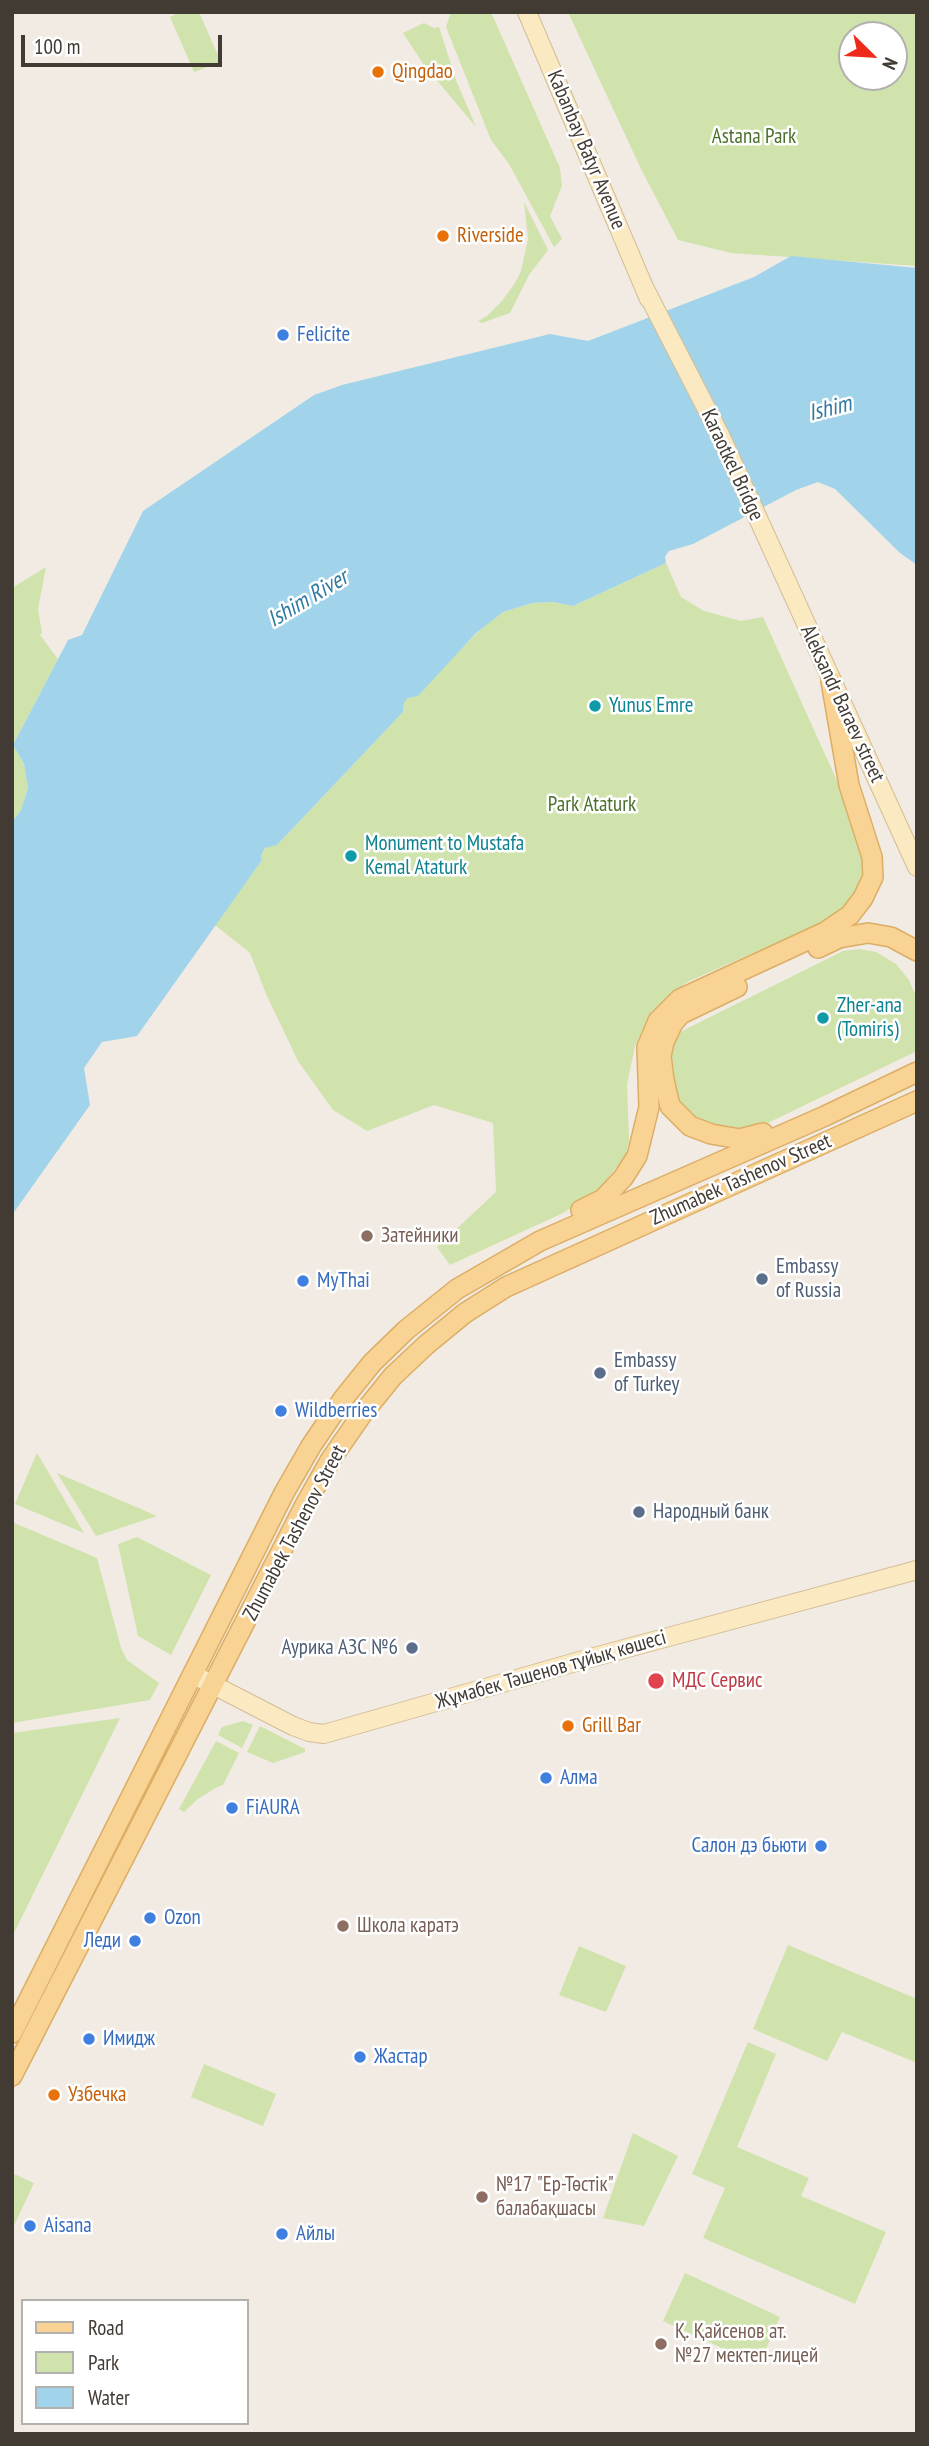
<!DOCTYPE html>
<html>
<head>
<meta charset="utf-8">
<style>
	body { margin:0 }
	#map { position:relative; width:929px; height:2446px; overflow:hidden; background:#f1ebe3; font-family:"PT Sans Narrow",sans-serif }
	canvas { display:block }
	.frame { position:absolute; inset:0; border:14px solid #423b34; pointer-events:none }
	.legend { position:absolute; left:21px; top:2299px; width:228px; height:126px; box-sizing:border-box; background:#fff; border:2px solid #b3b1ae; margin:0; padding:9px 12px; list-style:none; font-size:21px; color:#423b34 }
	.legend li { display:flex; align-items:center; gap:14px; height:35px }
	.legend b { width:35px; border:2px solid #b3b1ae }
	.north { position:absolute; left:838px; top:21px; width:70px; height:70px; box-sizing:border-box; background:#fff; border:2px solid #b3b1ae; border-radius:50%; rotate:114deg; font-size:19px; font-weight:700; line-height:28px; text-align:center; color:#423b34 }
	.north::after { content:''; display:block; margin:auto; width:24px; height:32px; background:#ee2a1c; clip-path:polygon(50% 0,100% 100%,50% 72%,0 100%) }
	.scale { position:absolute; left:21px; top:35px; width:201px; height:32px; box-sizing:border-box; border:4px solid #423b34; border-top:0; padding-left:9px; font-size:21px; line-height:24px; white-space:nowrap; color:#423b34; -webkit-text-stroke:5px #fff; paint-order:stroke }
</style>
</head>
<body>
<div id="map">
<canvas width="929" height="2446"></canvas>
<div class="frame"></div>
<ul class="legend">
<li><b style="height:9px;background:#f9d394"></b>Road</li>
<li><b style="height:19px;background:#d0e3ad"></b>Park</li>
<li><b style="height:19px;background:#a1d4eb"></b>Water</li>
</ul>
<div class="north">N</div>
<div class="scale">100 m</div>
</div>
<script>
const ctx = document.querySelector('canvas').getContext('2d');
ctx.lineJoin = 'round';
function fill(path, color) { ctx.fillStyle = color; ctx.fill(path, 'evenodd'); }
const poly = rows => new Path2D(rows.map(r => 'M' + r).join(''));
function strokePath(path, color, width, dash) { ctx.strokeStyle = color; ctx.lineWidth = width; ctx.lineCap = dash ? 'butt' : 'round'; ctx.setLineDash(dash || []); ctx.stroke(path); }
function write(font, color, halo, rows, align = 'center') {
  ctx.font = font + ' "PT Sans Narrow",sans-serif'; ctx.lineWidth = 5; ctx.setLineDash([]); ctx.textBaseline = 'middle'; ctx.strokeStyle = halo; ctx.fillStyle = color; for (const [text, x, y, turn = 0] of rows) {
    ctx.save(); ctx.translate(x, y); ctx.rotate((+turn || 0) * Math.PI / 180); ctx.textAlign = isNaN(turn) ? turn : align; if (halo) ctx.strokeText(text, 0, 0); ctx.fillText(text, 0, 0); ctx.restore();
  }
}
fill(poly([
	[179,12,199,12,221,62,194,72,170,17],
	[451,12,491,12,560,168,562,186,550,216,562,239,554,247,509,164,491,140,446,27],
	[568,12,917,12,917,266,731,253,678,240,641,169],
	[852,35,894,35,894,77,852,77],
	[424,23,434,28,439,27,456,80,476,127,424,65,403,33],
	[524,202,548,250,529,275,510,313,482,323,478,321,487,316,501,302,515,283,521,271,528,239],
	[666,563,681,597,704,611,741,621,763,617,861,834,868,865,847,912,687,982,651,1012,635,1046,627,1084,629,1139,626,1155,598,1191,563,1213,450,1265,437,1247,496,1192,493,1123,434,1105,367,1131,333,1110,298,1061,267,996,250,953,215,925,262,860,261,855,265,848,278,844,403,712,404,703,408,698,413,696,486,624,503,612,532,603,553,602,573,606],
	[46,567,38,609,42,633,40,635,58,659,13,745,24,764,28,788,21,810,12,822,12,588],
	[859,949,876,952,896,964,909,980,917,999,917,1051,749,1132,694,1129,664,1084,671,1046,682,1031,843,951],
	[37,1453,84,1533,15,1504],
	[57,1473,157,1516,96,1536],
	[12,1522,97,1558,121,1648,127,1660,159,1683,150,1700,12,1723],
	[137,1537,211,1575,171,1655,138,1636,118,1544],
	[120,1718,12,1937,12,1733],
	[243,1721,253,1725,242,1748,218,1735,222,1727],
	[260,1726,305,1749,305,1752,273,1763,247,1752],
	[216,1741,239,1753,223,1785,217,1787,198,1799,184,1812,179,1809],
	[788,1945,917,1999,917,2063,842,2032,827,2061,753,2029],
	[579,1946,626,1966,606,2012,559,1995],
	[748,2042,776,2054,737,2147,809,2178,801,2196,886,2232,855,2304,703,2238,725,2188,692,2174],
	[204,2064,276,2094,263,2126,191,2097],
	[633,2133,678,2156,644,2226,603,2218],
	[12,2173,34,2183,12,2230],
	[685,2273,780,2317,759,2365,663,2321]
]), '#d0e3ad');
fill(poly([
	[791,256,917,268,917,565,900,553,835,489,818,482,796,490,693,544,669,551,665,557,666,563,573,606,553,602,532,603,503,612,476,633,418,696,408,698,404,703,403,712,277,845,265,848,261,855,262,860,137,1036,102,1042,84,1068,90,1105,12,1215,12,822,21,810,28,788,24,764,13,745,68,640,82,635,143,511,314,395,342,385,550,334,588,341,754,277]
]), '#a1d4eb');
const secondary = poly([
	[527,12,649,299],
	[645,289,720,435,917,867],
	[194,1675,293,1726,309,1732,324,1734,583,1660,917,1570]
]);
const primary = poly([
	[818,948,839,938,868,933,891,937,917,951],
	[737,987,681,1014,673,1023,664,1042,661,1056,664,1080,670,1106,690,1126,711,1134,740,1139,763,1133],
	[581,1210,603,1199,623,1178,637,1156,649,1107,647,1047,658,1021,680,999,825,932,850,915,863,898,873,877,872,857,849,785,831,681],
	[12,2033,284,1493,311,1446,343,1399,372,1363,406,1330,457,1289,540,1241,825,1116,917,1072],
	[12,2076,305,1505,331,1459,363,1413,393,1376,426,1345,465,1313,506,1287,917,1101]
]);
strokePath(secondary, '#d2bd97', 20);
strokePath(primary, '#dcae65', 22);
strokePath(secondary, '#fbe9c2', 18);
strokePath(primary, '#f9d394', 19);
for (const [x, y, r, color] of [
	[378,72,7,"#e8710a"],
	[443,236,7,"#e8710a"],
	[283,335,7,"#3f7fe0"],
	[595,706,7,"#0f9aa8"],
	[351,856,7,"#0f9aa8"],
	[823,1018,7,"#0f9aa8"],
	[367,1236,7,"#8d6e63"],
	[762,1279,7,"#5c6f8a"],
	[303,1281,7,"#3f7fe0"],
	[600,1373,7,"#5c6f8a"],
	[281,1411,7,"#3f7fe0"],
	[639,1512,7,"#5c6f8a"],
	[412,1648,7,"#5c6f8a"],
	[656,1681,9,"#e0444e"],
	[568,1726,7,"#e8710a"],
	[546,1778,7,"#3f7fe0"],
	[232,1808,7,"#3f7fe0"],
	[821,1846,7,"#3f7fe0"],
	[150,1918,7,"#3f7fe0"],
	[343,1926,7,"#8d6e63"],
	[135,1941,7,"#3f7fe0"],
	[89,2039,7,"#3f7fe0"],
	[360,2057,7,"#3f7fe0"],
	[54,2095,7,"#e8710a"],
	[482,2197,7,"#8d6e63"],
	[30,2226,7,"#3f7fe0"],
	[282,2234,7,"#3f7fe0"],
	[661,2344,7,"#8d6e63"]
]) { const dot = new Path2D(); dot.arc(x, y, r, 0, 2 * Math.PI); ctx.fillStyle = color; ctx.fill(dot); strokePath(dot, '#fff', 2.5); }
write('21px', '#c56008', '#fff', [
	["Qingdao",392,72],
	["Riverside",457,236],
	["Grill Bar",582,1726],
	["Узбечка",68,2095]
], 'left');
write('21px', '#4b702b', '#fff', [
	["Astana Park",754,137],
	["Park Ataturk",592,805]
]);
write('21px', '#423b34', '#fff', [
	["Kabanbay Batyr Avenue",586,150,67],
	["Karaotkel Bridge",732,465,65],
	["Aleksandr Baraev street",842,704,65],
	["Zhumabek Tashenov Street",741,1180,-24],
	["Zhumabek Tashenov Street",295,1533,-62],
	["Жұмабек Тәшенов тұйық көшесі",551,1670,-16]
]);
write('21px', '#366cbe', '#fff', [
	["Felicite",297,335],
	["MyThai",317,1281],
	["Wildberries",295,1411],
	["Алма",560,1778],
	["FiAURA",246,1808],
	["Салон дэ бьюти",807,1846,"right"],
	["Ozon",164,1918],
	["Леди",121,1941,"right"],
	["Имидж",103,2039],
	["Жастар",374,2057],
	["Aisana",44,2226],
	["Айлы",296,2234]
], 'left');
write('21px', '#0d838f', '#fff', [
	["Yunus Emre",609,706],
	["Monument to Mustafa",365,844],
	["Kemal Ataturk",365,868],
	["Zher-ana",837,1006],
	["(Tomiris)",837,1030]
], 'left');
write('21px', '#785e54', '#fff', [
	["Затейники",381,1236],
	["Школа каратэ",357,1926],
	["№17 \"Ер-Төстік\"",496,2185],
	["балабақшасы",496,2209],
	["Қ. Қайсенов ат.",675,2332],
	["№27 мектеп-лицей",675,2356]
], 'left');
write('21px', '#4e5e75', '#fff', [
	["Embassy",776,1267],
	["of Russia",776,1291],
	["Embassy",614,1361],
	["of Turkey",614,1385],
	["Народный банк",653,1512],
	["Аурика АЗС №6",398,1648,"right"]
], 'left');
write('21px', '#be3a42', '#fff', [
	["МДС Сервис",672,1681]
], 'left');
write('italic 23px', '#317aa0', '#fff', [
	["Ishim",830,409,-14],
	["Ishim River",308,599,-31]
]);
</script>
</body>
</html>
